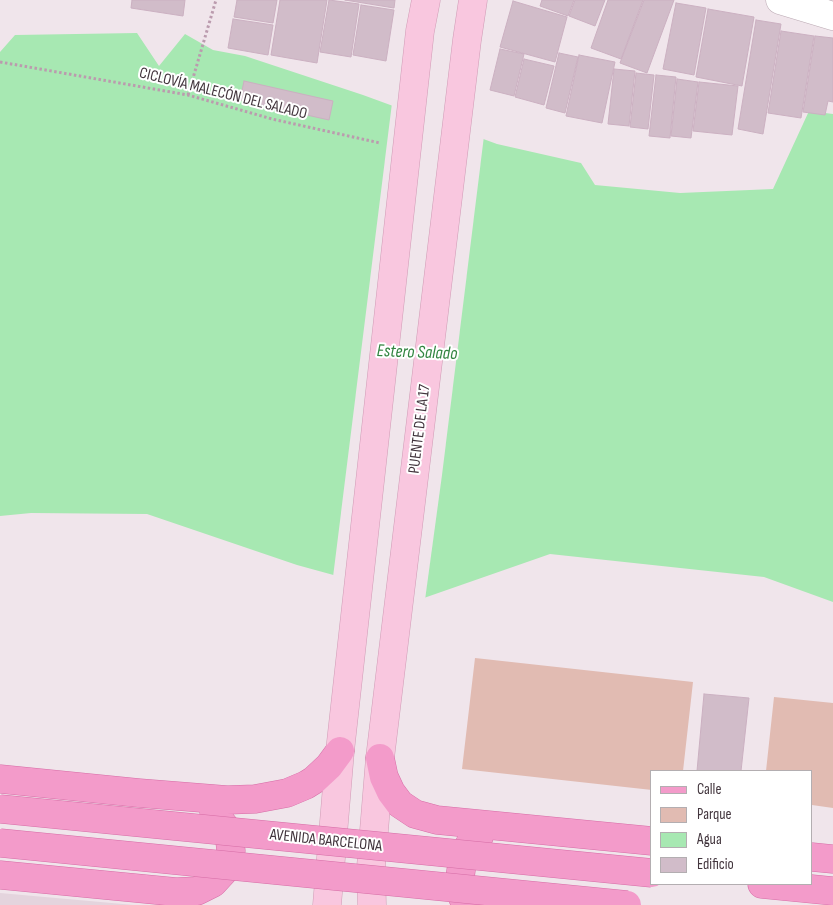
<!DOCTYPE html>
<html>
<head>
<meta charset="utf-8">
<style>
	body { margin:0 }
	#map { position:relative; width:833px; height:905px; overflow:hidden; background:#f0e5eb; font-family:"Sofia Sans Condensed",sans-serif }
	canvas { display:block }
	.legend { position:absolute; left:650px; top:770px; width:162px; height:115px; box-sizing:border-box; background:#fff; border:1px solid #b3aeb1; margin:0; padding:6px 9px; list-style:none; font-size:15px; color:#42353d }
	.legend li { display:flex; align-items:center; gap:10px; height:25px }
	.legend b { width:25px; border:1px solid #b3aeb1 }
</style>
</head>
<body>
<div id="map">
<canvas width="833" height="905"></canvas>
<ul class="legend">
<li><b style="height:6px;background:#f39bca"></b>Calle</li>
<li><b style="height:14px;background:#e1bbb2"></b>Parque</li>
<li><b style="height:14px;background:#a7e8b2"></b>Agua</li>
<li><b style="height:14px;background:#d1bcc9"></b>Edificio</li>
</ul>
</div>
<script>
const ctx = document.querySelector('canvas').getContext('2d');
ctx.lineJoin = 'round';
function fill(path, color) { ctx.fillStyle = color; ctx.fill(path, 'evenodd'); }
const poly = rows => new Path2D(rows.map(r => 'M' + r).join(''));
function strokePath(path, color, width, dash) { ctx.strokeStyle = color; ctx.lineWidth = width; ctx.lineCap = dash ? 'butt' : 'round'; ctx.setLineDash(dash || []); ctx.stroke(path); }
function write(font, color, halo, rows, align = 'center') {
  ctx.font = font + ' "Sofia Sans Condensed",sans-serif'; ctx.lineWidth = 4; ctx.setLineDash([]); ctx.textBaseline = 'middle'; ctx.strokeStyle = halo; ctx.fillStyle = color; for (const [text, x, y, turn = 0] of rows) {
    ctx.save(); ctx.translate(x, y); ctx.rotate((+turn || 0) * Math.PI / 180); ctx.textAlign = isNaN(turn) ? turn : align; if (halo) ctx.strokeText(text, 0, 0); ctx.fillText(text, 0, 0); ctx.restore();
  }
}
fill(poly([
	[0,893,134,905,0,905]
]), '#e4d4dd');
fill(poly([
	[475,658,693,682,683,771,652,771,652,790,462,769],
	[774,697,833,703,833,808,812,805,812,771,766,771]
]), '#e1bbb2');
fill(poly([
	[137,33,159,66,185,34,213,50,245,56,363,95,497,144,581,163,595,185,680,193,773,189,809,111,833,114,833,602,764,577,550,554,421,599,297,565,147,514,31,513,0,516,0,52,15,35]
]), '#a7e8b2');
fill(poly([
	[392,103,484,136,442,475,425,600,422,601,333,577]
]), '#f0e5eb');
const building = poly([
	[132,0,185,0,183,16,131,8,132,0],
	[237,0,277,0,273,23,234,17,237,0],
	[280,0,327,0,317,63,271,55,280,0],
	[329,0,359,4,351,57,320,52,329,0],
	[345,0,395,0,394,8,345,0],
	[542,0,574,0,568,16,540,6,542,0],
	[575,0,605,0,595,26,569,16,575,0],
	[608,0,643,0,621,59,591,48,608,0],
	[644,0,674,0,647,73,620,63,644,0],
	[513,1,567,17,555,62,500,47,513,1],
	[676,3,706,8,694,75,663,69,676,3],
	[361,5,394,10,386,61,353,55,361,5],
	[708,9,754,17,742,86,696,77,708,9],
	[233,19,273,25,268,55,228,48,233,19],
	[756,20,781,24,763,134,738,129,756,20],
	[781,31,814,36,801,118,768,113,781,31],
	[815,36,833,38,833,102,828,101,825,115,803,112,815,36],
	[500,49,524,54,514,96,490,90,500,49],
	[559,53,578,57,565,113,546,108,559,53],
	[579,55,615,62,602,123,566,116,579,55],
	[524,59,554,66,544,105,515,97,524,59],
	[614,69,635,71,629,126,608,124,614,69],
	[636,73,654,75,648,129,630,127,636,73],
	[656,75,676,77,670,138,649,136,656,75],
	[677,79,698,82,691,138,671,136,677,79],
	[244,81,333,101,329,120,240,100,244,81],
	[699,82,738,86,732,135,693,131,699,82],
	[704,694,749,698,741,771,697,771,704,694]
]);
fill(building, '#d1bcc9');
strokePath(building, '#cbb0c1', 1);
const street = poly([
	[780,0,833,16]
]);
const secondary = poly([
	[327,905,340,751,420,31,426,0],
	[372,905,371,867,380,758,467,40,473,0]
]);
const primary = poly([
	[380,758,384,777,391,792,400,804,415,814,437,820,652,841],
	[0,779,139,793,227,800,255,799,287,793,306,785,314,780,329,766,340,751],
	[812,857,833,859],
	[0,875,176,892,197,891,213,883,225,870,231,851,229,832,214,813],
	[762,884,833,891],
	[468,905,463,898,460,878,462,863,469,845,479,837]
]);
strokePath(street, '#bba9b3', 29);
strokePath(secondary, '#cf9bb5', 29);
strokePath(primary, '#d66da6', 29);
strokePath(poly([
	[0,62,188,95,272,119,380,143],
	[188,95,216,0]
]), '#bb9bae', 3, [2.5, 2.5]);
strokePath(street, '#fff', 28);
strokePath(secondary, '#f9c7df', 28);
strokePath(primary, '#f39bca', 28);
const primaryBridge = poly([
	[0,809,652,873],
	[0,843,627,905]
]);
strokePath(primaryBridge, '#d66da6', 29, []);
strokePath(primaryBridge, '#f39bca', 28);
write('16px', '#42353d', '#fff', [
	["CICLOVÍA MALECÓN DEL SALADO",223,94,14],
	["PUENTE DE LA 17",420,429,-83],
	["AVENIDA BARCELONA",326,841,6]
]);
write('italic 18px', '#328541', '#fff', [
	["Estero Salado",417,353,2]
]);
</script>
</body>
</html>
